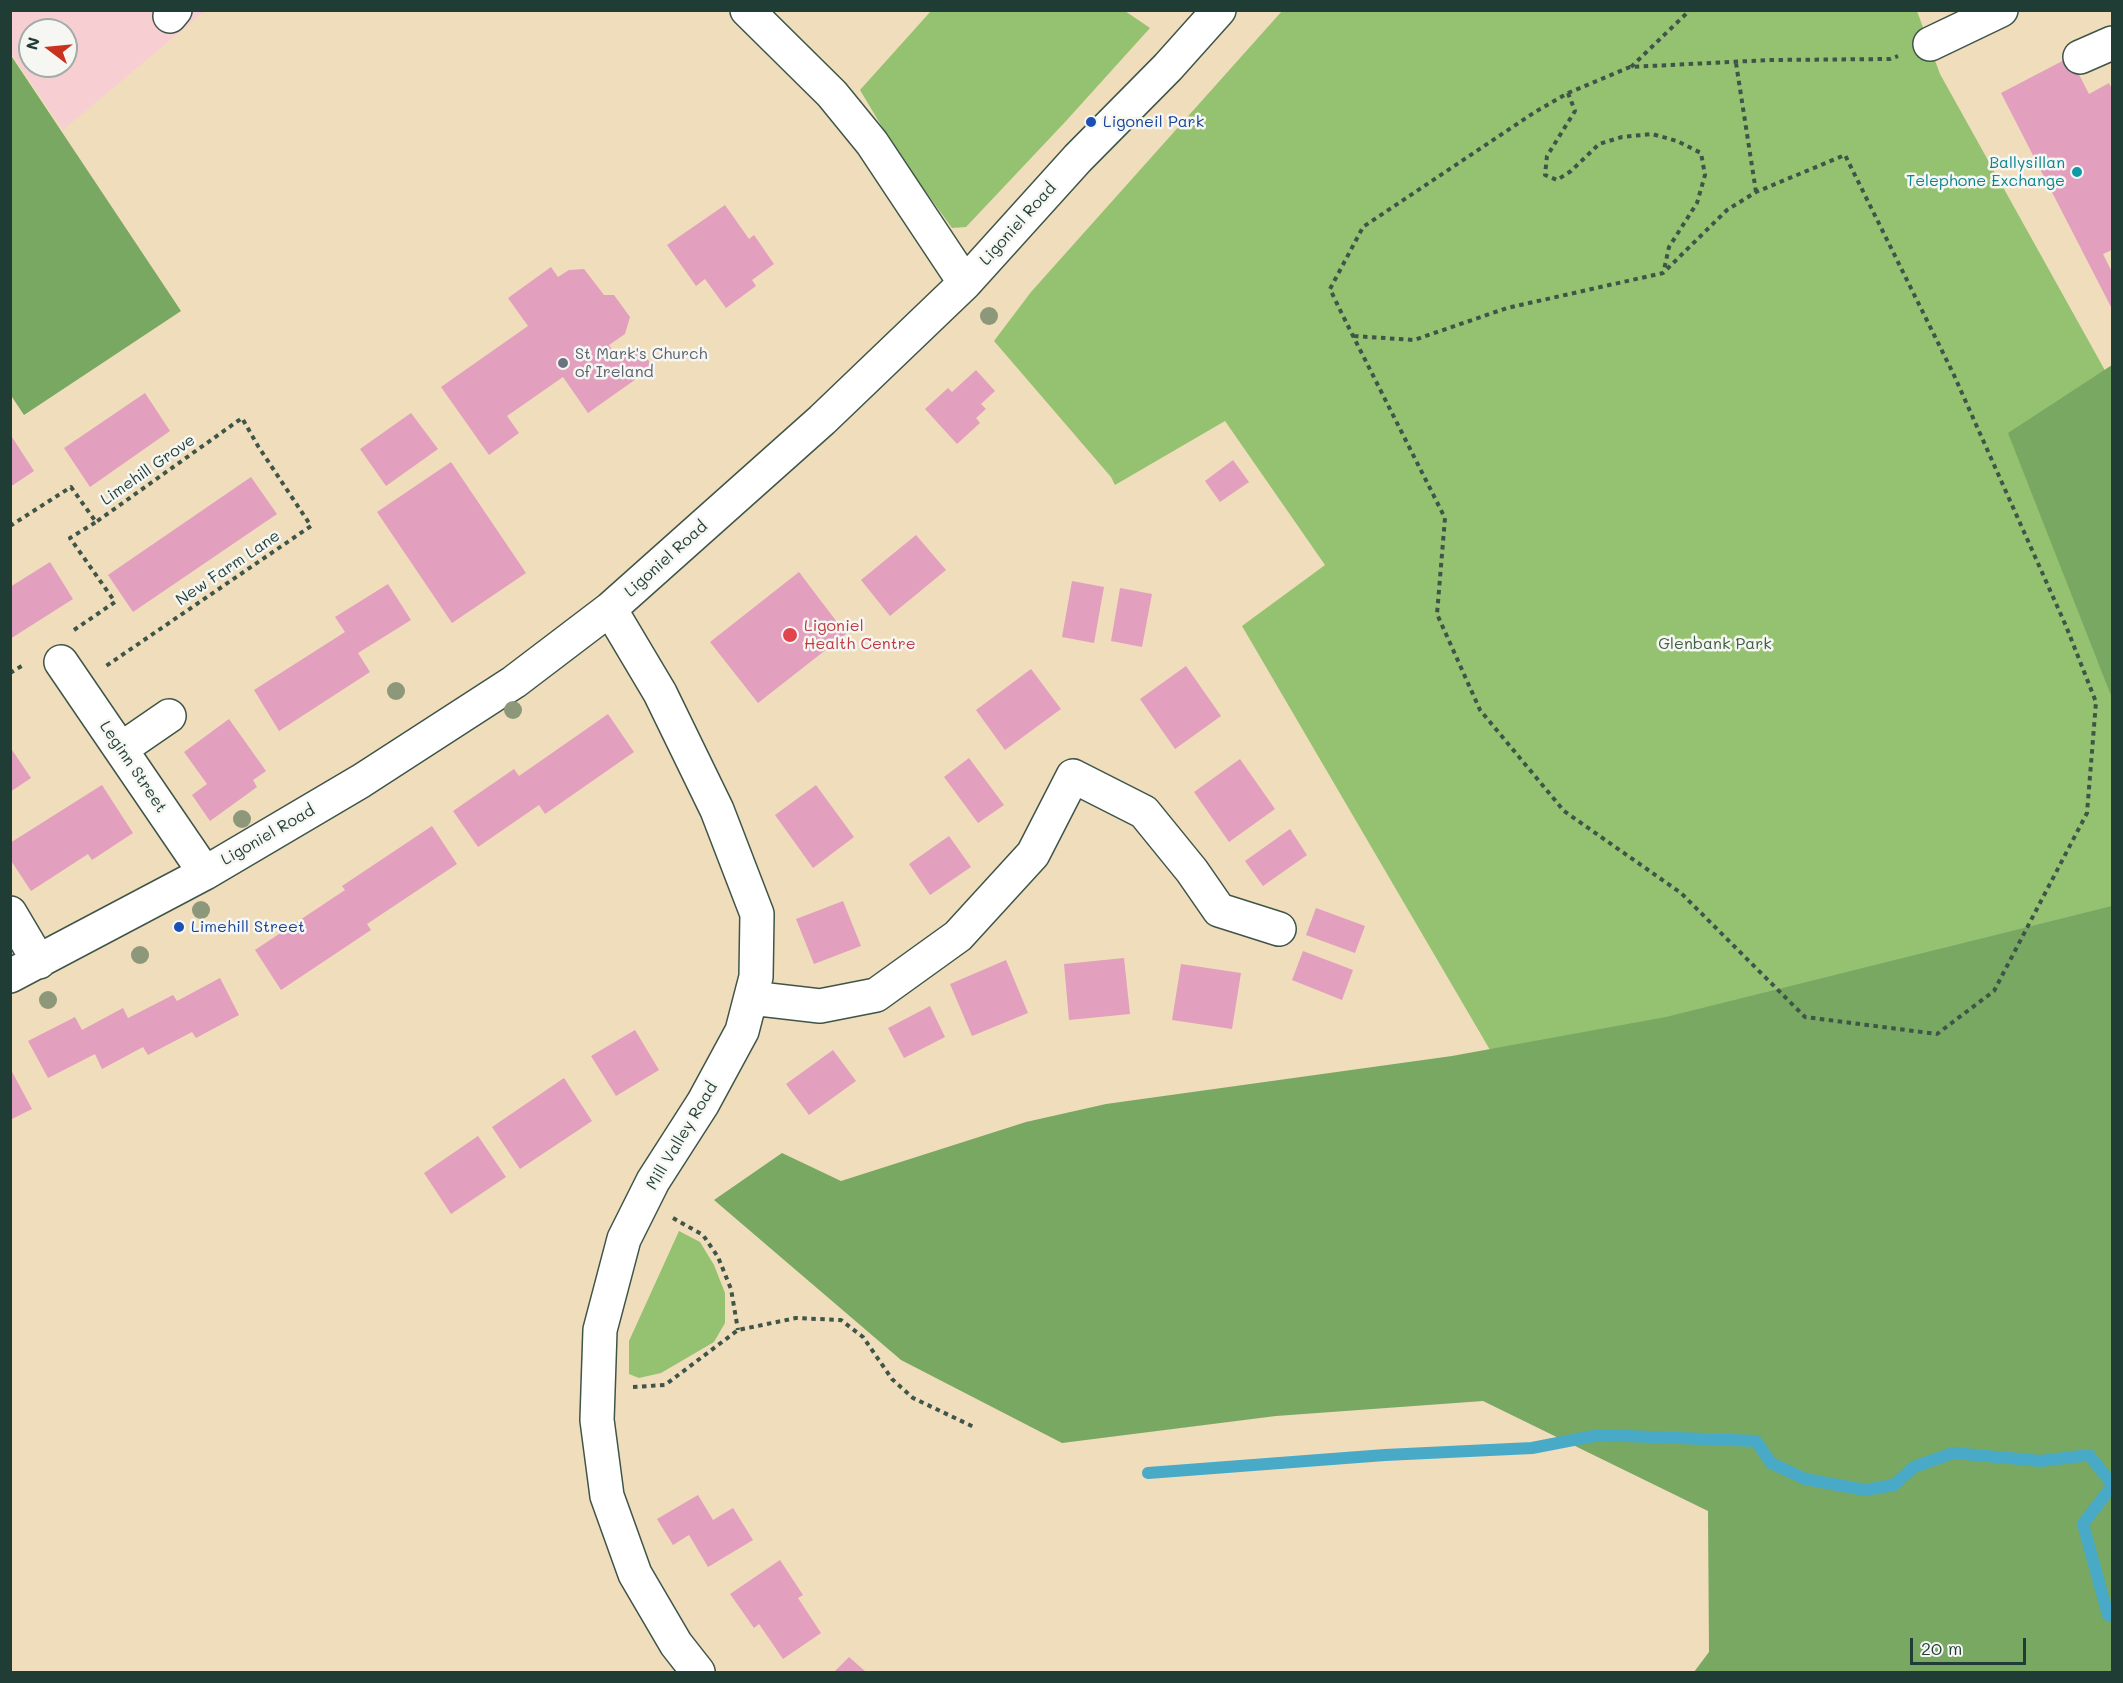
<!DOCTYPE html>
<html>
<head>
<meta charset="utf-8">
<style>
	body { margin:0 }
	#map { position:relative; width:2123px; height:1683px; overflow:hidden; background:#f0ddbc; font-family:Mali,sans-serif }
	canvas { display:block }
	.frame { position:absolute; inset:0; border:12px solid #1f3d34; pointer-events:none }
	.north { position:absolute; left:18px; top:18px; width:60px; height:60px; box-sizing:border-box; background:#f6f6f2; border:2px solid #a0aca6; border-radius:50%; rotate:286deg; font-size:16px; font-weight:700; line-height:24px; text-align:center; color:#1f3d34 }
	.north::after { content:''; display:block; margin:auto; width:21px; height:27px; background:#c8321e; clip-path:polygon(50% 0,100% 100%,50% 72%,0 100%) }
	.scale { position:absolute; left:1910px; top:1638px; width:116px; height:27px; box-sizing:border-box; border:3px solid #1f3d34; border-top:0; padding-left:8px; font-size:18px; line-height:21px; white-space:nowrap; color:#1f3d34; -webkit-text-stroke:4px #f6f6f2; paint-order:stroke }
</style>
</head>
<body>
<div id="map">
<canvas width="2123" height="1683"></canvas>
<div class="frame"></div>
<div class="north">N</div>
<div class="scale">20 m</div>
</div>
<script>
const ctx = document.querySelector('canvas').getContext('2d');
ctx.lineJoin = 'round';
function fill(path, color) { ctx.fillStyle = color; ctx.fill(path, 'evenodd'); }
const poly = rows => new Path2D(rows.map(r => 'M' + r).join(''));
function strokePath(path, color, width, dash) { ctx.strokeStyle = color; ctx.lineWidth = width; ctx.lineCap = dash ? 'butt' : 'round'; ctx.setLineDash(dash || []); ctx.stroke(path); }
function write(font, color, halo, rows, align = 'center') {
  ctx.font = font + ' Mali,sans-serif'; ctx.lineWidth = 5; ctx.setLineDash([]); ctx.textBaseline = 'middle'; ctx.strokeStyle = halo; ctx.fillStyle = color; for (const [text, x, y, turn = 0] of rows) {
    ctx.save(); ctx.translate(x, y); ctx.rotate((+turn || 0) * Math.PI / 180); ctx.textAlign = isNaN(turn) ? turn : align; if (halo) ctx.strokeText(text, 0, 0); ctx.fillText(text, 0, 0); ctx.restore();
  }
}
fill(poly([
	[10,11,205,11,63,130,11,54],
	[30,30,66,30,66,66,30,66]
]), '#f7cfd3');
fill(poly([
	[931,11,1125,11,1150,28,1066,121,966,227,952,228,897,152,860,90],
	[1282,11,1917,11,1940,74,2112,383,2112,958,1538,1132,1242,626,1325,565,1225,421,1115,485,1111,477,994,341,1031,292],
	[679,1231,700,1242,714,1265,725,1293,725,1323,714,1342,661,1373,639,1378,629,1374,629,1341]
]), '#95c270');
fill(poly([
	[10,54,181,311,24,415,10,394],
	[2112,365,2112,698,2008,433],
	[2112,906,2112,1672,1694,1672,1709,1652,1708,1511,1483,1401,1276,1416,1062,1443,901,1360,714,1200,782,1153,841,1181,1026,1122,1106,1104,1452,1056,1666,1017]
]), '#78a862');
strokePath(poly([
	[1148,1473,1385,1455,1532,1448,1599,1435,1756,1441,1771,1463,1805,1479,1865,1490,1894,1485,1914,1467,1953,1453,2041,1461,2089,1455,2112,1484],
	[2112,1486,2083,1524,2108,1615,2112,1616]
]), '#48aac7', 12);
fill(poly([
	[2070,57,2089,94,2109,83,2112,89,2112,250,2103,254,2112,272,2112,306,2111,307,2001,93],
	[725,205,749,239,754,235,774,264,752,280,756,286,726,308,705,279,696,286,667,245],
	[551,267,558,277,569,270,584,269,604,295,614,295,630,317,625,334,609,345,618,359,638,345,653,367,588,413,563,377,507,416,519,433,489,455,441,387,528,326,508,298],
	[976,370,995,391,981,404,986,409,976,418,980,423,957,444,925,409,948,388,952,392],
	[145,393,170,431,90,487,64,448],
	[411,413,438,449,386,486,360,449],
	[10,434,34,471,10,487],
	[1233,460,1249,482,1220,502,1205,481],
	[451,462,526,573,452,623,377,512],
	[251,477,277,514,133,612,108,575],
	[916,535,946,570,890,616,861,580],
	[50,562,73,599,10,639,10,587],
	[799,572,846,634,758,703,710,642],
	[1072,581,1104,587,1094,643,1062,637],
	[388,584,411,620,358,653,370,672,279,731,254,690,345,632,335,617],
	[1120,588,1152,594,1142,647,1111,641],
	[1186,666,1221,716,1175,749,1140,699],
	[1031,669,1061,709,1005,750,976,710],
	[608,714,634,752,545,814,539,805,478,847,453,811,514,769,519,776],
	[229,719,266,771,253,780,257,787,210,821,192,795,207,784,184,752],
	[10,747,31,778,10,792],
	[969,758,1004,805,978,823,944,777],
	[1240,759,1275,809,1229,842,1194,792],
	[102,785,133,833,92,860,88,854,31,891,10,859,10,843],
	[816,785,854,837,813,868,775,815],
	[432,826,457,864,367,924,371,930,281,990,255,950,345,890,342,886],
	[1290,829,1307,855,1263,886,1245,861],
	[949,836,971,867,930,895,909,864],
	[843,901,861,946,814,964,796,919],
	[1316,908,1365,926,1355,953,1306,935],
	[1303,951,1353,970,1342,1000,1292,980],
	[1124,958,1130,1014,1069,1020,1064,964],
	[1006,960,1028,1013,972,1036,950,984],
	[1181,964,1241,973,1232,1029,1172,1020],
	[220,978,239,1015,196,1038,192,1032,148,1055,143,1047,102,1069,95,1054,48,1078,28,1041,75,1017,82,1030,123,1008,128,1018,173,995,177,1001],
	[930,1006,945,1037,904,1058,888,1028],
	[635,1030,659,1070,616,1096,591,1056],
	[833,1050,856,1081,809,1115,786,1084],
	[10,1068,32,1109,10,1120],
	[564,1078,592,1121,520,1169,492,1127],
	[478,1136,506,1177,451,1214,424,1173],
	[698,1495,713,1520,733,1508,753,1540,708,1567,689,1535,673,1545,657,1519],
	[780,1560,803,1595,798,1598,821,1633,783,1659,759,1624,754,1628,730,1594],
	[849,1657,866,1672,834,1672]
]), '#e29fbe');
const minor = poly([
	[747,10,832,94,872,143,965,283],
	[170,16,175,10],
	[1930,44,2001,10],
	[2080,57,2112,43],
	[610,609,660,693,717,810,757,914,756,977,742,1031,703,1103,653,1181,624,1239,600,1330,597,1420,607,1496,635,1574,676,1644,698,1672],
	[61,662,205,873],
	[121,749,169,716],
	[10,913,39,962],
	[10,976,205,873,361,781,514,682,610,609,822,420,965,283,1078,158,1168,67,1219,10],
	[751,998,820,1006,876,995,958,936,1033,854,1073,776,1144,812,1192,871,1219,910,1279,929]
]);
strokePath(minor, '#3e5548', 36);
strokePath(poly([
	[1736,63,1756,192],
	[1631,67,1690,10],
	[1568,93,1575,111,1547,156,1545,175,1557,180,1571,171,1599,144,1622,137,1652,134,1677,141,1701,153,1705,175,1697,203,1669,247,1664,270],
	[1354,336,1414,340,1507,308,1663,273,1727,210,1756,192,1845,155,1953,373,2066,626,2096,702,2087,813,1994,991,1937,1034,1805,1017,1681,893,1564,811,1480,710,1437,614,1445,518,1342,314,1330,289,1363,227,1535,112,1568,93,1630,67,1770,60,1890,59,1898,56],
	[10,526,71,487,96,522,242,418,258,446,311,526,106,666],
	[74,630,115,602,70,538,96,522],
	[10,673,25,664],
	[673,1218,703,1235,718,1257,731,1289,738,1330],
	[633,1387,665,1385,738,1330,796,1318,841,1320,863,1337,892,1379,913,1398,976,1428]
]), '#3e5548', 4, [4.5, 4.5]);
strokePath(minor, '#fff', 33);
ctx.fillStyle = '#8d9779';
for (const [x, y] of [
	[989,316],
	[396,691],
	[513,710],
	[242,819],
	[201,910],
	[140,955],
	[48,1000]
]) { ctx.beginPath(); ctx.arc(x, y, 9, 0, 2 * Math.PI); ctx.fill(); }
for (const [x, y, r, color] of [
	[1091,122,6,"#1a4fb4"],
	[2077,172,6,"#0f9aa8"],
	[563,363,6,"#6b7280"],
	[790,635,8,"#e0444e"],
	[179,927,6,"#1a4fb4"]
]) { const dot = new Path2D(); dot.arc(x, y, r, 0, 2 * Math.PI); ctx.fillStyle = color; ctx.fill(dot); strokePath(dot, '#f6f6f2', 2); }
write('16px', '#164399', '#f6f6f2', [
	["Ligoneil Park",1103,122],
	["Limehill Street",191,927]
], 'left');
write('16px', '#0d838f', '#f6f6f2', [
	["Ballysillan",2065,163],
	["Telephone Exchange",2065,181]
], 'right');
write('16px', '#1f3d34', '#f6f6f2', [
	["Ligoniel Road",1018,224,-48],
	["Limehill Grove",148,470,-35],
	["Ligoniel Road",666,559,-42],
	["New Farm Lane",228,568,-34],
	["Leginn Street",133,767,56],
	["Ligoniel Road",268,835,-30],
	["Mill Valley Road",682,1136,-59]
]);
write('16px', '#5b616d', '#f6f6f2', [
	["St Mark's Church",575,354],
	["of Ireland",575,372]
], 'left');
write('16px', '#be3a42', '#f6f6f2', [
	["Ligoniel",804,626],
	["Health Centre",804,644]
], 'left');
write('16px', '#3c5e43', '#f6f6f2', [
	["Glenbank Park",1715,644]
]);
</script>
</body>
</html>
